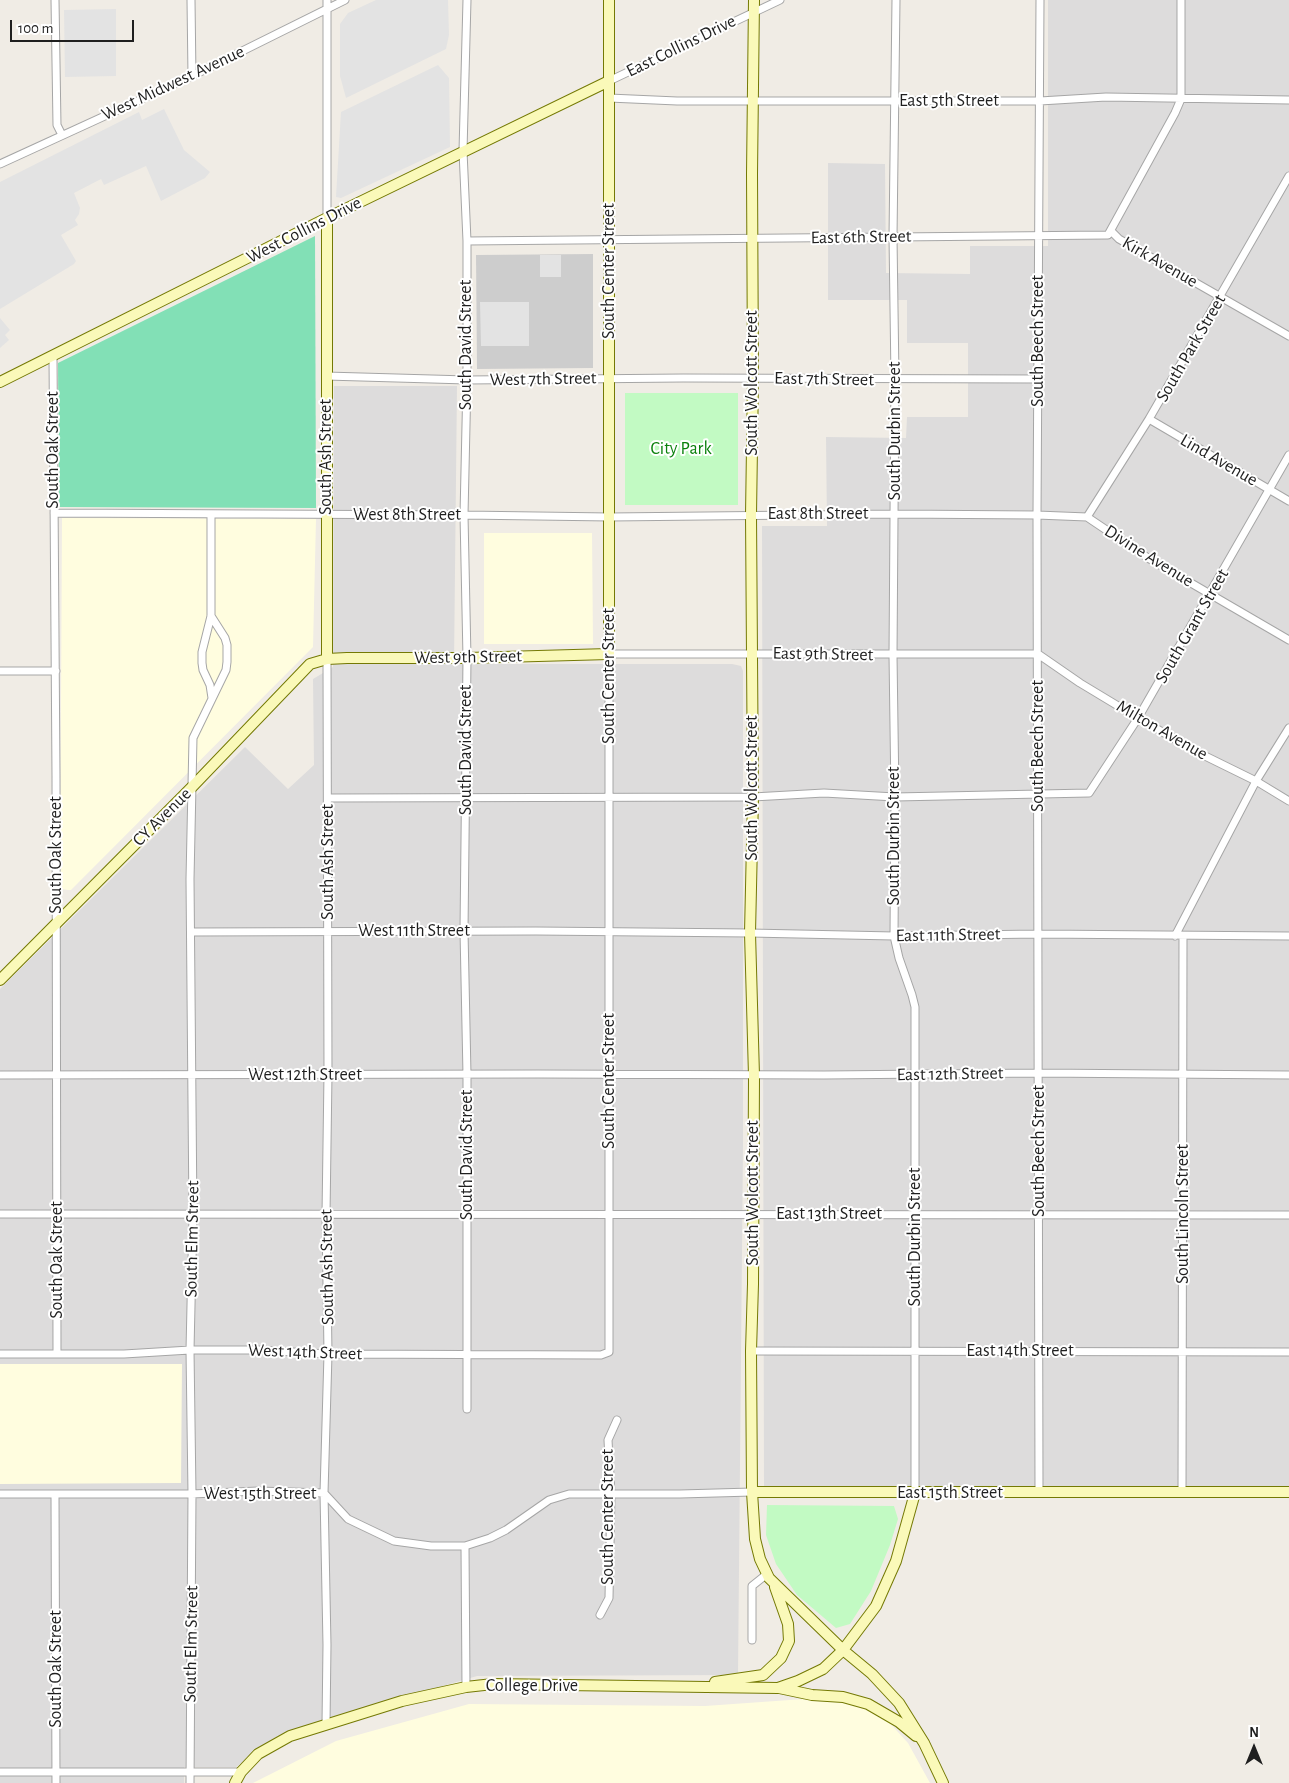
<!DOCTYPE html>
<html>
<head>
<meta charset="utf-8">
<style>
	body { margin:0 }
	#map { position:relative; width:1289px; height:1783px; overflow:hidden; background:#f0ece5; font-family:"Alegreya Sans",sans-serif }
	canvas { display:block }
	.north { position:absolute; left:1229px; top:1723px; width:50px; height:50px; -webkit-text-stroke:4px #fff; paint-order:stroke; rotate:0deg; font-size:14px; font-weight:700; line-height:20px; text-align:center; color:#1f1f1f }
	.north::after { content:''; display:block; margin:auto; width:18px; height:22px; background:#1f1f1f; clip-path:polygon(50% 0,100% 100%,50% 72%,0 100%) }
	.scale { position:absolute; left:10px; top:20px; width:124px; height:22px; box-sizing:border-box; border:2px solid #1f1f1f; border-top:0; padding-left:6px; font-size:15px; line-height:18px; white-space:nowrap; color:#1f1f1f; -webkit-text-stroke:4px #fff; paint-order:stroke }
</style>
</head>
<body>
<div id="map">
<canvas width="1289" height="1783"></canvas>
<div class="north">N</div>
<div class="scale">100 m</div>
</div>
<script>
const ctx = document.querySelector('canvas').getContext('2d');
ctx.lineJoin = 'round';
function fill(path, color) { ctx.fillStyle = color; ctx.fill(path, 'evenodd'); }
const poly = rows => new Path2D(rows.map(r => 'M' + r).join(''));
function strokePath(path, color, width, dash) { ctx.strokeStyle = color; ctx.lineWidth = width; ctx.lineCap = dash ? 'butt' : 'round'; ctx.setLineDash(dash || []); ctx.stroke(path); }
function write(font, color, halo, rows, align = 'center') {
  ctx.font = font + ' "Alegreya Sans",sans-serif'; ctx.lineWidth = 4; ctx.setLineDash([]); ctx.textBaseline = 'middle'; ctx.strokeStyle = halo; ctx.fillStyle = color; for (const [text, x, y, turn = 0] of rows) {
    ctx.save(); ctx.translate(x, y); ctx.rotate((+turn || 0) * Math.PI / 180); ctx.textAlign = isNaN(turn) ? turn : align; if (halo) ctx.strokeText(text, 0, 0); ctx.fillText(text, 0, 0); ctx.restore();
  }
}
fill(poly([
	[1048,0,1289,0,1289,1486,764,1486,762,526,827,526,826,437,906,438,907,417,968,417,968,343,907,343,907,300,828,300,828,163,885,164,886,273,970,274,970,246,1048,246],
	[334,386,457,386,454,664,732,664,741,666,743,671,743,1144,738,1675,477,1676,295,1729,275,1738,236,1767,184,1767,184,1783,0,1783,0,989,245,747,288,789,314,765,313,679,333,667]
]), '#dddcdc');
fill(poly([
	[62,518,316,519,313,647,71,890,68,890,62,889,60,887],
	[484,533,592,533,593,644,484,644],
	[0,1364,182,1364,181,1483,0,1484],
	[818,1698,858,1705,886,1719,908,1743,930,1783,253,1783,336,1741,469,1704,705,1706]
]), '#fffddf');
fill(poly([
	[593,254,593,368,477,369,476,255]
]), '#cdcdcd');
fill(poly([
	[625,393,738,393,738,505,625,505],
	[767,1505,894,1506,898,1519,890,1545,871,1591,850,1624,836,1628,797,1595,776,1564,766,1535]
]), '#c2fac3');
fill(poly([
	[315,236,316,508,59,507,58,363]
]), '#82e0b6');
fill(poly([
	[376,0,448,0,449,35,446,49,346,98,340,76,340,24,348,13],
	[116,9,116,76,65,77,64,10],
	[438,65,449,78,450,147,341,198,336,197,341,112],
	[164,109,184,150,210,172,205,178,161,201,146,166,104,185,101,179,74,193,80,208,79,214,75,220,78,225,61,235,76,261,74,264,0,309,0,182,139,112,142,120],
	[540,255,561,255,561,277,540,277],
	[480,302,529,302,529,346,481,346],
	[0,318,10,330,5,335,9,340,0,348]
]), '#e3e3e3');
const street = poly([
	[55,0,57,125,62,135],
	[191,0,192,76],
	[467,0,463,151,467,241,467,380,464,515,467,658,464,931,467,1075,467,1409],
	[896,0,893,237,895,379,893,655,895,797,894,936,899,958,912,995,915,1007,915,1493],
	[609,81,780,0],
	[609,98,677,101,1040,101,1106,97,1289,100],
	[0,164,192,76,345,0],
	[327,218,327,0],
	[1111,231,1119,239,1289,336],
	[467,241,1108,235,1175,113,1181,99,1181,0],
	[53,357,56,776,57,1354],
	[326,376,467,380,683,378,1039,379],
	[1149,419,1289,501],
	[54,513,464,515,610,517,895,514,1037,515,1087,517,1148,558,1289,640],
	[211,514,211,616,202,652,202,663,203,670,210,685,212,698],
	[1087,517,1149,419,1289,176],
	[1038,654,1080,683,1138,718,1199,753,1256,781,1289,801],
	[0,671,56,671],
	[328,798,753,797,824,793,895,797,1089,793,1138,718,1289,455],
	[191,932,536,931,750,933,894,936,1038,934,1289,936],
	[1175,936,1256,781,1289,728],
	[0,1075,538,1074,824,1075,1039,1073,1289,1075],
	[0,1214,1289,1215],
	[751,1351,1289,1352],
	[0,1354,124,1354,190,1350,258,1350,328,1354,601,1355,609,1352,609,654,1038,654],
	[1182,1492,1183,936],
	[1039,1493,1037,515,1040,0],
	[0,1494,192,1494,258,1491,324,1493,348,1519,394,1541,431,1546,465,1546,490,1538,506,1530,549,1500,569,1494,680,1494,752,1492],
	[55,1494,56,1783],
	[465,1546,466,1687],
	[600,1615,609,1598,611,1494,608,1440,617,1420],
	[752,1640,752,1586,767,1574],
	[326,1724,327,1645,324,1493,328,1354,326,1215,328,1074,327,659],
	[0,1772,241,1772],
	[190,1783,192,1494,190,1350,193,1216,190,879,193,738,226,670,227,662,227,645,225,638,211,616]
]);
const secondary = poly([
	[754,0,752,174,753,378,751,515,753,797,750,933,754,1076,753,1284,751,1351,752,1492,755,1539,760,1559,769,1578,843,1650,872,1674,899,1703,924,1743,943,1783],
	[0,382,327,218,609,81],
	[327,659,327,218],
	[0,980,192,787,310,664,327,659,347,658,467,658,609,654,609,0],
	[752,1492,1289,1492],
	[715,1682,763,1675,781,1658,789,1641,788,1624,775,1587],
	[779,1688,812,1695,843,1697,868,1704,899,1722,916,1736],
	[235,1783,241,1772,258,1754,290,1736,402,1701,466,1687,493,1684,778,1688,798,1681,823,1669,843,1650,876,1606,896,1561,915,1493]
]);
strokePath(street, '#a6a6a6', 9);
strokePath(secondary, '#747904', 12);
strokePath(street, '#fff', 7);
strokePath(secondary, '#faf9b9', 10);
write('18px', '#1f1f1f', '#fff', [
	["East Collins Drive",681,46,-26],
	["West Midwest Avenue",173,83,-25],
	["East 5th Street",949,101],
	["West Collins Drive",304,230,-27],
	["East 6th Street",861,237,-1],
	["Kirk Avenue",1160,262,30],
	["South Center Street",609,271,-90],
	["South Beech Street",1038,341,-90],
	["South David Street",466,345,-90],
	["South Park Street",1191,348,-60],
	["West 7th Street",543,379,-1],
	["East 7th Street",824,379,1],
	["South Wolcott Street",752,383,-90],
	["South Durbin Street",895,431,-90],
	["South Oak Street",53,450,-90],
	["South Ash Street",326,457,-90],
	["Lind Avenue",1219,460,30],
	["East 8th Street",818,514],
	["West 8th Street",407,515],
	["Divine Avenue",1149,556,32],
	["South Grant Street",1192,626,-60],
	["East 9th Street",823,654,1],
	["West 9th Street",468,657,-1],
	["South Center Street",609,676,-90],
	["Milton Avenue",1162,730,30],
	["South Beech Street",1038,746,-90],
	["South David Street",466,750,-90],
	["South Wolcott Street",752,788,-90],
	["CY Avenue",162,817,-45],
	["South Durbin Street",894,836,-90],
	["South Oak Street",56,855,-90],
	["South Ash Street",328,862,-90],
	["West 11th Street",414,931],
	["East 11th Street",948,935,-1],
	["East 12th Street",950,1074,-1],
	["West 12th Street",305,1075],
	["South Center Street",609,1081,-90],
	["South Beech Street",1039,1151,-90],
	["South David Street",467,1155,-90],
	["South Wolcott Street",753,1193,-90],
	["East 13th Street",829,1214],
	["South Lincoln Street",1183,1214,-90],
	["South Durbin Street",915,1237,-90],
	["South Elm Street",192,1239,-89],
	["South Oak Street",57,1260,-90],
	["South Ash Street",327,1267,-91],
	["East 14th Street",1020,1351],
	["West 14th Street",305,1352,2],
	["East 15th Street",950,1493],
	["West 15th Street",260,1494],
	["South Center Street",608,1517,-90],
	["South Elm Street",191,1644,-89],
	["South Oak Street",56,1669,-90],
	["College Drive",532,1686]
]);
write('18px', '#0a800c', '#fff', [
	["City Park",681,449]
]);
</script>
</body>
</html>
